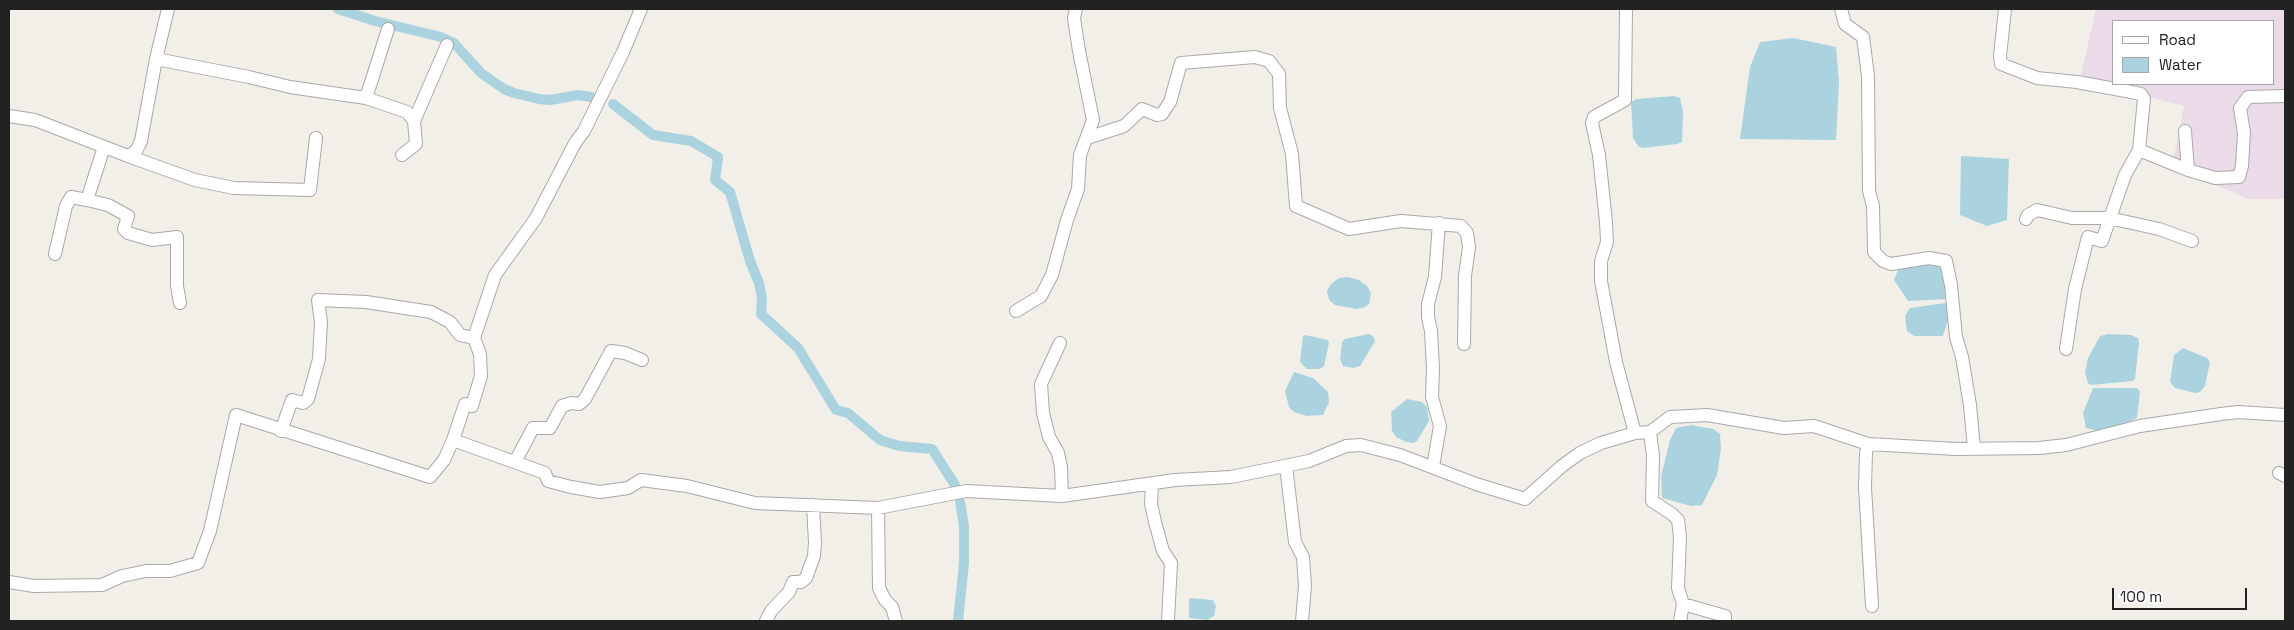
<!DOCTYPE html>
<html>
<head>
<meta charset="utf-8">
<style>
	body { margin:0 }
	#map { position:relative; width:2294px; height:630px; overflow:hidden; background:#f2efe9; font-family:"Space Grotesk",sans-serif }
	canvas { display:block }
	.frame { position:absolute; inset:0; border:10px solid #222; pointer-events:none }
	.legend { position:absolute; left:2112px; top:20px; width:162px; height:65px; box-sizing:border-box; background:#fff; border:1px solid #a7a7a7; margin:0; padding:6px 9px; list-style:none; font-size:15px; color:#222 }
	.legend li { display:flex; align-items:center; gap:10px; height:25px }
	.legend b { width:25px; border:1px solid #a7a7a7 }
	.scale { position:absolute; left:2112px; top:588px; width:135px; height:22px; box-sizing:border-box; border:2px solid #222; border-top:0; padding-left:6px; font-size:15px; line-height:18px; white-space:nowrap; color:#222; -webkit-text-stroke:4px #fff; paint-order:stroke }
</style>
</head>
<body>
<div id="map">
<canvas width="2294" height="630"></canvas>
<div class="frame"></div>
<ul class="legend">
<li><b style="height:6px;background:#fff"></b>Road</li>
<li><b style="height:14px;background:#aad3df"></b>Water</li>
</ul>
<div class="scale">100 m</div>
</div>
<script>
const ctx = document.querySelector('canvas').getContext('2d');
ctx.lineJoin = 'round';
function fill(path, color) { ctx.fillStyle = color; ctx.fill(path, 'evenodd'); }
const poly = rows => new Path2D(rows.map(r => 'M' + r).join(''));
function strokePath(path, color, width, dash) { ctx.strokeStyle = color; ctx.lineWidth = width; ctx.lineCap = dash ? 'butt' : 'round'; ctx.setLineDash(dash || []); ctx.stroke(path); }
fill(poly([
	[2096,9,2285,9,2285,199,2248,199,2172,166,2184,106,2080,80],
	[2113,21,2273,21,2273,84,2113,84]
]), '#ebdbe8');
fill(poly([
	[1793,38,1836,47,1839,82,1836,140,1740,139,1750,67,1760,42],
	[1674,96,1680,98,1683,112,1682,142,1677,144,1642,148,1638,146,1633,138,1631,102,1637,99],
	[1961,156,2009,159,2007,220,1987,226,1960,215],
	[1920,261,1940,265,1948,299,1908,301,1894,280,1899,267],
	[1348,277,1359,280,1367,286,1371,293,1369,304,1365,307,1357,309,1335,305,1329,300,1327,291,1331,284,1339,278],
	[1945,303,1949,309,1948,320,1943,336,1914,336,1907,331,1905,316,1910,308],
	[1368,334,1373,336,1375,341,1360,366,1353,368,1343,366,1340,359,1342,342,1345,339],
	[2108,334,2131,335,2138,338,2139,343,2135,379,2132,381,2091,385,2088,383,2085,373,2088,358,2100,336],
	[1305,335,1328,340,1329,343,1324,366,1320,369,1307,369,1300,362,1303,336],
	[2183,348,2207,358,2210,362,2205,386,2200,392,2195,393,2175,388,2170,382,2174,355],
	[1294,372,1313,378,1328,392,1329,402,1323,415,1307,416,1294,412,1289,407,1285,391],
	[2093,388,2137,388,2140,392,2137,418,2125,424,2099,431,2086,428,2083,413],
	[1407,399,1422,402,1427,407,1429,421,1417,441,1413,443,1406,442,1396,437,1392,431,1391,412],
	[1691,425,1713,429,1720,434,1721,449,1717,475,1702,505,1691,506,1662,498,1661,476,1670,440,1676,428],
	[1189,598,1213,600,1216,606,1214,616,1207,620,1189,618]
]), '#aad3df');
strokePath(poly([
	[338,9,375,21,441,37,454,43,481,73,504,89,514,93,539,99,550,100,578,95,591,97],
	[613,104,653,135,691,141,718,157,715,180,730,192,750,261,759,283,762,298,761,314,798,348,836,410,848,413,880,440,899,446,932,449,955,485],
	[958,621,964,563,964,526,960,502]
]), '#aad3df', 10);
const minor = poly([
	[1626,9,1625,100,1594,117,1592,123,1599,155,1606,222,1607,242,1601,261,1601,281,1616,362,1635,433],
	[1841,9,1845,24,1863,37,1868,76,1869,191,1873,206,1874,252,1883,261,1891,264,1929,258,1946,261,1951,285,1956,337,1962,357,1970,405,1974,448],
	[2005,9,2000,56,2001,64,2037,78,2077,82,2126,91,2141,94,2144,99,2139,150,2125,175,2102,241,2088,237,2075,289,2066,349],
	[156,59,168,9],
	[366,98,388,29],
	[9,116,35,120,128,156,136,151,141,141,156,59,249,77,290,87,366,98,407,112,414,121,416,144,402,155],
	[414,121,447,45],
	[2185,131,2188,170,2215,178,2239,177,2242,166,2244,133,2240,108,2248,97,2285,96],
	[1087,138,1124,126,1142,109,1157,115,1162,114,1170,102,1181,63,1255,57,1269,61,1279,74,1280,108,1292,154,1296,206,1349,229,1401,221,1461,226,1467,233,1469,247,1465,276,1464,344],
	[104,147,87,200,108,205,128,216,124,229,128,233,152,240,177,237,177,286,180,303],
	[2139,150,2188,170],
	[128,156,195,180,234,188,310,190,316,138],
	[2026,219,2028,215,2037,210,2072,218,2109,218,2159,229,2192,241],
	[55,254,66,206,71,197,87,200],
	[1016,311,1041,296,1052,275,1067,220,1078,189,1080,155,1093,120,1079,51,1074,18,1076,9],
	[1060,343,1041,384,1043,413,1049,437,1058,453,1061,467,1062,496],
	[281,431,292,400,303,403,308,399,319,359,321,322,318,300,366,302,431,312,450,322,460,335,474,338],
	[1650,432,1653,456,1652,501,1672,514,1678,520,1680,537,1678,588,1683,604,1680,621],
	[453,440,465,404,472,406,481,376,480,354,474,338,495,275,536,218,575,143,584,131,623,52,641,9],
	[515,462,533,428,550,428,562,406,571,403,579,404,585,399,611,351,625,353,642,360],
	[1286,466,1295,542,1303,557,1305,586,1302,621],
	[1433,467,1440,426,1432,397,1433,368,1431,331,1428,317,1428,304,1435,277,1439,223],
	[2279,473,2285,476],
	[1152,484,1151,504,1155,522,1163,551,1171,563,1168,621],
	[878,508,879,588,885,600,892,607,896,621],
	[9,582,34,586,102,585,122,576,146,571,170,571,198,563,210,531,236,415,430,477,444,460,453,440,545,473,548,481,571,487,600,492,628,488,641,480,687,486,755,503,878,508,966,491,1062,496,1175,480,1231,477,1309,461,1346,446,1361,445,1400,455,1476,484,1525,499,1562,466,1580,453,1601,443,1635,433,1650,432,1670,417,1707,415,1784,428,1814,426,1868,444],
	[1683,604,1725,616,1725,621],
	[1872,606,1865,487,1866,453,1868,444,1956,449,2039,448,2066,445,2140,426,2221,414,2238,412,2285,415],
	[766,621,771,611,789,592,793,582,801,582,806,578,814,556,815,543,813,505]
]);
strokePath(minor, '#a9a9a9', 14);
strokePath(minor, '#fff', 12);
</script>
</body>
</html>
